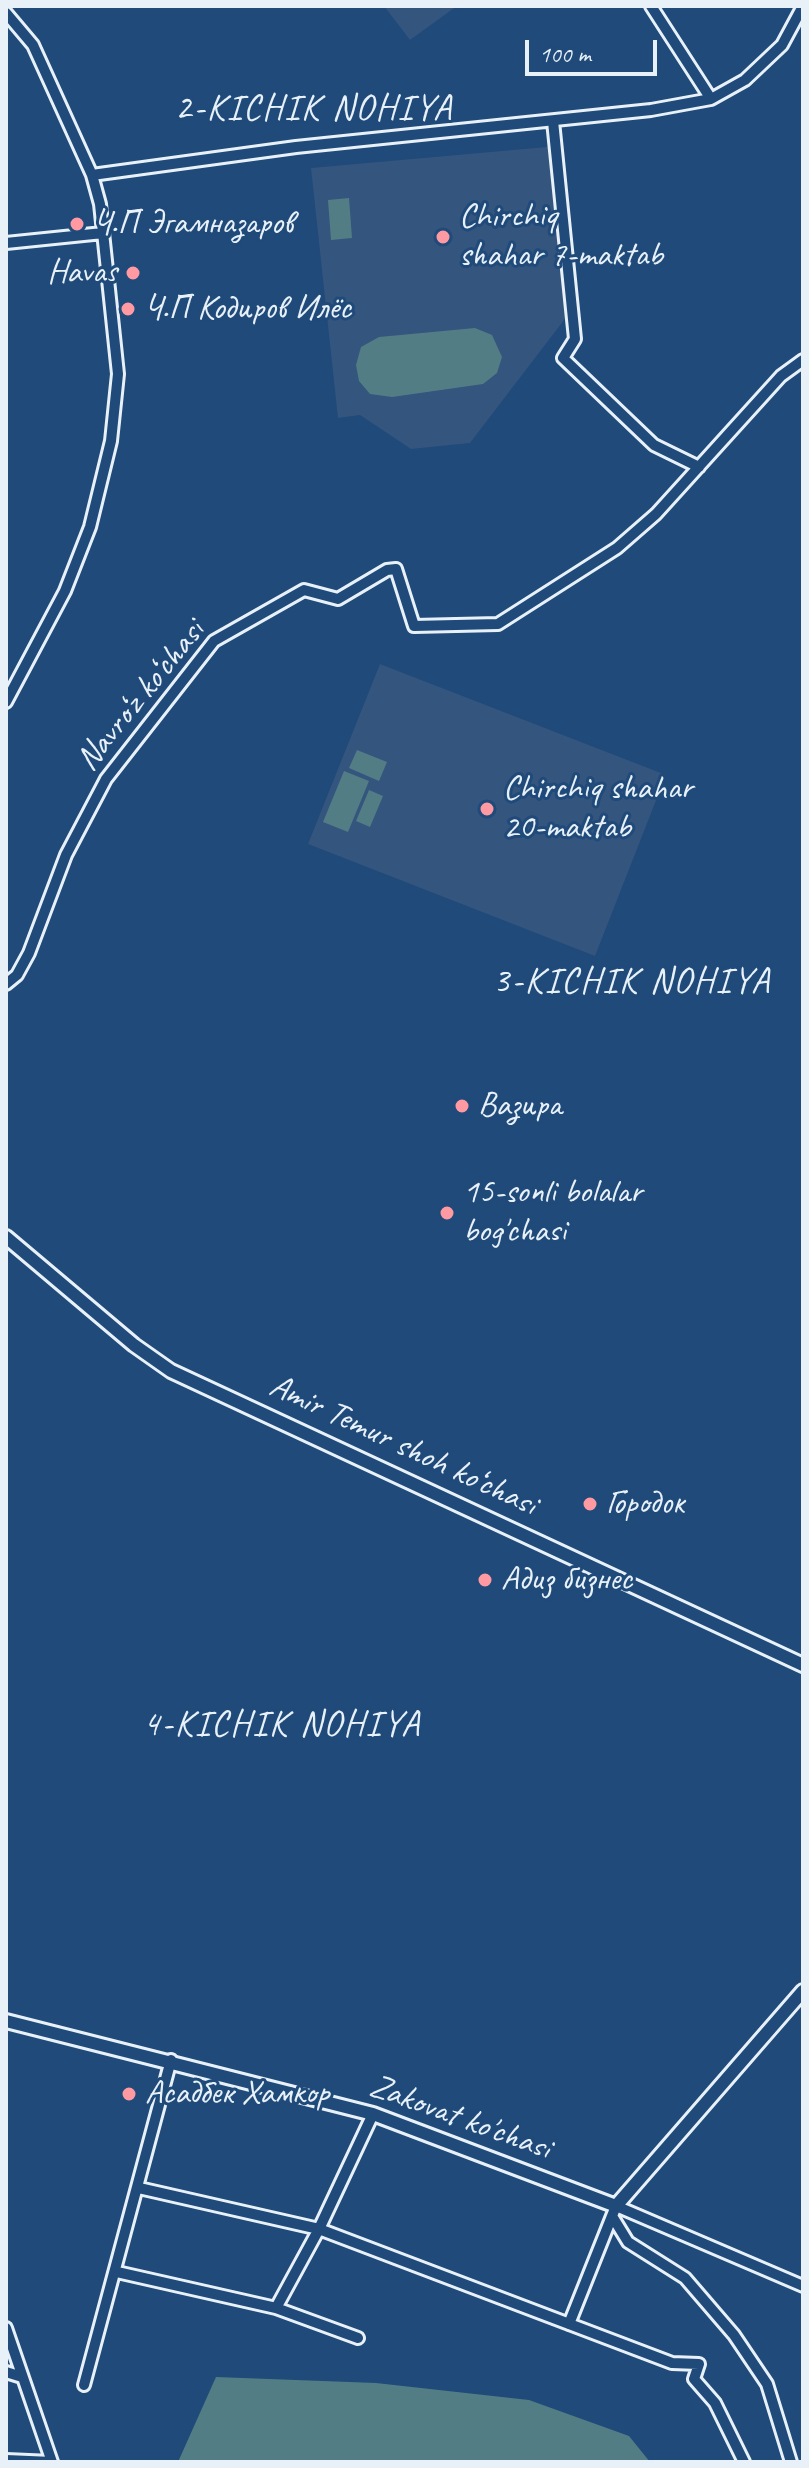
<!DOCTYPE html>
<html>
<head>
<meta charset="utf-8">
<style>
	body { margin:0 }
	#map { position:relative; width:809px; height:2468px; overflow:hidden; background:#1f4a7a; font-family:Caveat,sans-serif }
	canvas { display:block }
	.frame { position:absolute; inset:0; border:8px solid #e8f1f8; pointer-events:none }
	.scale { position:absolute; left:525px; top:40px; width:132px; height:36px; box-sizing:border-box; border:4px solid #e8f1f8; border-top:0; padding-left:10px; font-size:24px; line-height:28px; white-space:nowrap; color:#e8f1f8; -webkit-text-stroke:6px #1f4a7a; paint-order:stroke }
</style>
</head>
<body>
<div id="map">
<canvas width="809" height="2468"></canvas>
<div class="frame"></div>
<div class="scale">100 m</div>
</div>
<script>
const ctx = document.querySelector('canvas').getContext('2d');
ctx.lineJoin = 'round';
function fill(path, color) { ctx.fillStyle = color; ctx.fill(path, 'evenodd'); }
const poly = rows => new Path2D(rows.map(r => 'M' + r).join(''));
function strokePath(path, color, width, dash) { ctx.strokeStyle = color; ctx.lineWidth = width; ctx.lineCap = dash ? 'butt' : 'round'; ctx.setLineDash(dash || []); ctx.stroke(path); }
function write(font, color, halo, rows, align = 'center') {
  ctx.font = font + ' Caveat,sans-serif'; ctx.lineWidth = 6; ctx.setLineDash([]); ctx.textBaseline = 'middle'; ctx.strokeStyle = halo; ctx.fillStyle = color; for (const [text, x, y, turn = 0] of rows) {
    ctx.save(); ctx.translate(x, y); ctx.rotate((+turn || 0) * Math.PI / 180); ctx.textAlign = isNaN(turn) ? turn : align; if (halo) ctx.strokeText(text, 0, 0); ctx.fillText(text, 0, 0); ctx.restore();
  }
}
fill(poly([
	[384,6,457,6,410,40],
	[558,146,574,307,470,443,411,449,360,415,338,418,311,168],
	[380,664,666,775,595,956,308,844]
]), '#34557e');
fill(poly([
	[349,198,352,238,331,240,328,200],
	[475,328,492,335,502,357,497,373,483,384,392,397,370,394,359,381,356,365,361,347,379,337],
	[357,750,387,762,379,781,349,768],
	[344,771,369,781,348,832,323,822],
	[369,790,383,796,370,827,356,821],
	[216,2377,376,2383,529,2400,629,2436,650,2462,178,2462]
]), '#537d85');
const minor = poly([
	[6,13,33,45,92,175,100,204,118,374,111,441,90,527,65,591,6,702],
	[711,99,745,80,782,45,803,6],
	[553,121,575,339,563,358,654,445,699,467],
	[92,175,296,147,651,110,711,99,651,6],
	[6,243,103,233],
	[6,984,17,975,29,953,66,855,106,779,214,641,304,590,338,599,387,570,396,569,414,626,498,624,617,548,656,514,781,376,803,360],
	[139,2188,319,2229,672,2363,699,2364,694,2379,715,2403,744,2462],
	[612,2216,628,2242,685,2278,734,2335,767,2384,791,2462],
	[117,2272,276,2308,358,2338],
	[276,2308,319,2229,373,2114],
	[569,2324,616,2206,803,2286],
	[6,2328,52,2462],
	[6,2372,22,2377],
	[84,2385,171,2060],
	[6,2460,52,2462]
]);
const major = poly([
	[6,1237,134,1345,171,1371,803,1665],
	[6,2021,373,2114,616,2206,803,1991]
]);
strokePath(minor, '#e8f1f8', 16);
strokePath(major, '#e8f1f8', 18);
strokePath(minor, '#1f4a7a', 10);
strokePath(major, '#1f4a7a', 12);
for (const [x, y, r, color] of [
	[77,224,8,"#ff9aa2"],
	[443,237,8,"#ff9aa2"],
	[133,273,8,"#ff9aa2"],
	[128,309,8,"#ff9aa2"],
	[487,809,8,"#ff9aa2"],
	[462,1106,8,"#ff9aa2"],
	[447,1213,8,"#ff9aa2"],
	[590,1504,8,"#ff9aa2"],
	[485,1580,8,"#ff9aa2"],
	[129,2094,8,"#ff9aa2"]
]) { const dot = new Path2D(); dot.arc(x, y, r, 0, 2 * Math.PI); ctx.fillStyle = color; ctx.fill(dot); strokePath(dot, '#1f4a7a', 3); }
write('34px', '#e8f1f8', '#1f4a7a', [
	["Chirchiq",459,217],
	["shahar 7-maktab",459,256],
	["Ч.П Эгамназаров",93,224],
	["Havas",117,273,"right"],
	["Ч.П Кодиров Илёс",144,309],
	["Chirchiq shahar",503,789],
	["20-maktab",503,828],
	["Вазира",478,1106],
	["15-sonli bolalar",463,1193],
	["bog'chasi",463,1232],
	["Городок",606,1504],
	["Адиз бизнес",501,1580],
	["Асадбек Хамкор",145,2094]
], 'left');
write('34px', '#e8f1f8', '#1f4a7a', [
	["Navro‘z ko‘chasi",141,696,-51],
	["Amir Temur shoh ko‘chasi",403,1446,25],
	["Zakovat ko'chasi",460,2118,20]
]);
ctx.letterSpacing = '2px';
write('36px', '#e8f1f8', '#1f4a7a', [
	["2-KICHIK NOHIYA",314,110],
	["3-KICHIK NOHIYA",632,983],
	["4-KICHIK NOHIYA",282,1726]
]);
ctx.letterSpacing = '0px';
</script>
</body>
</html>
